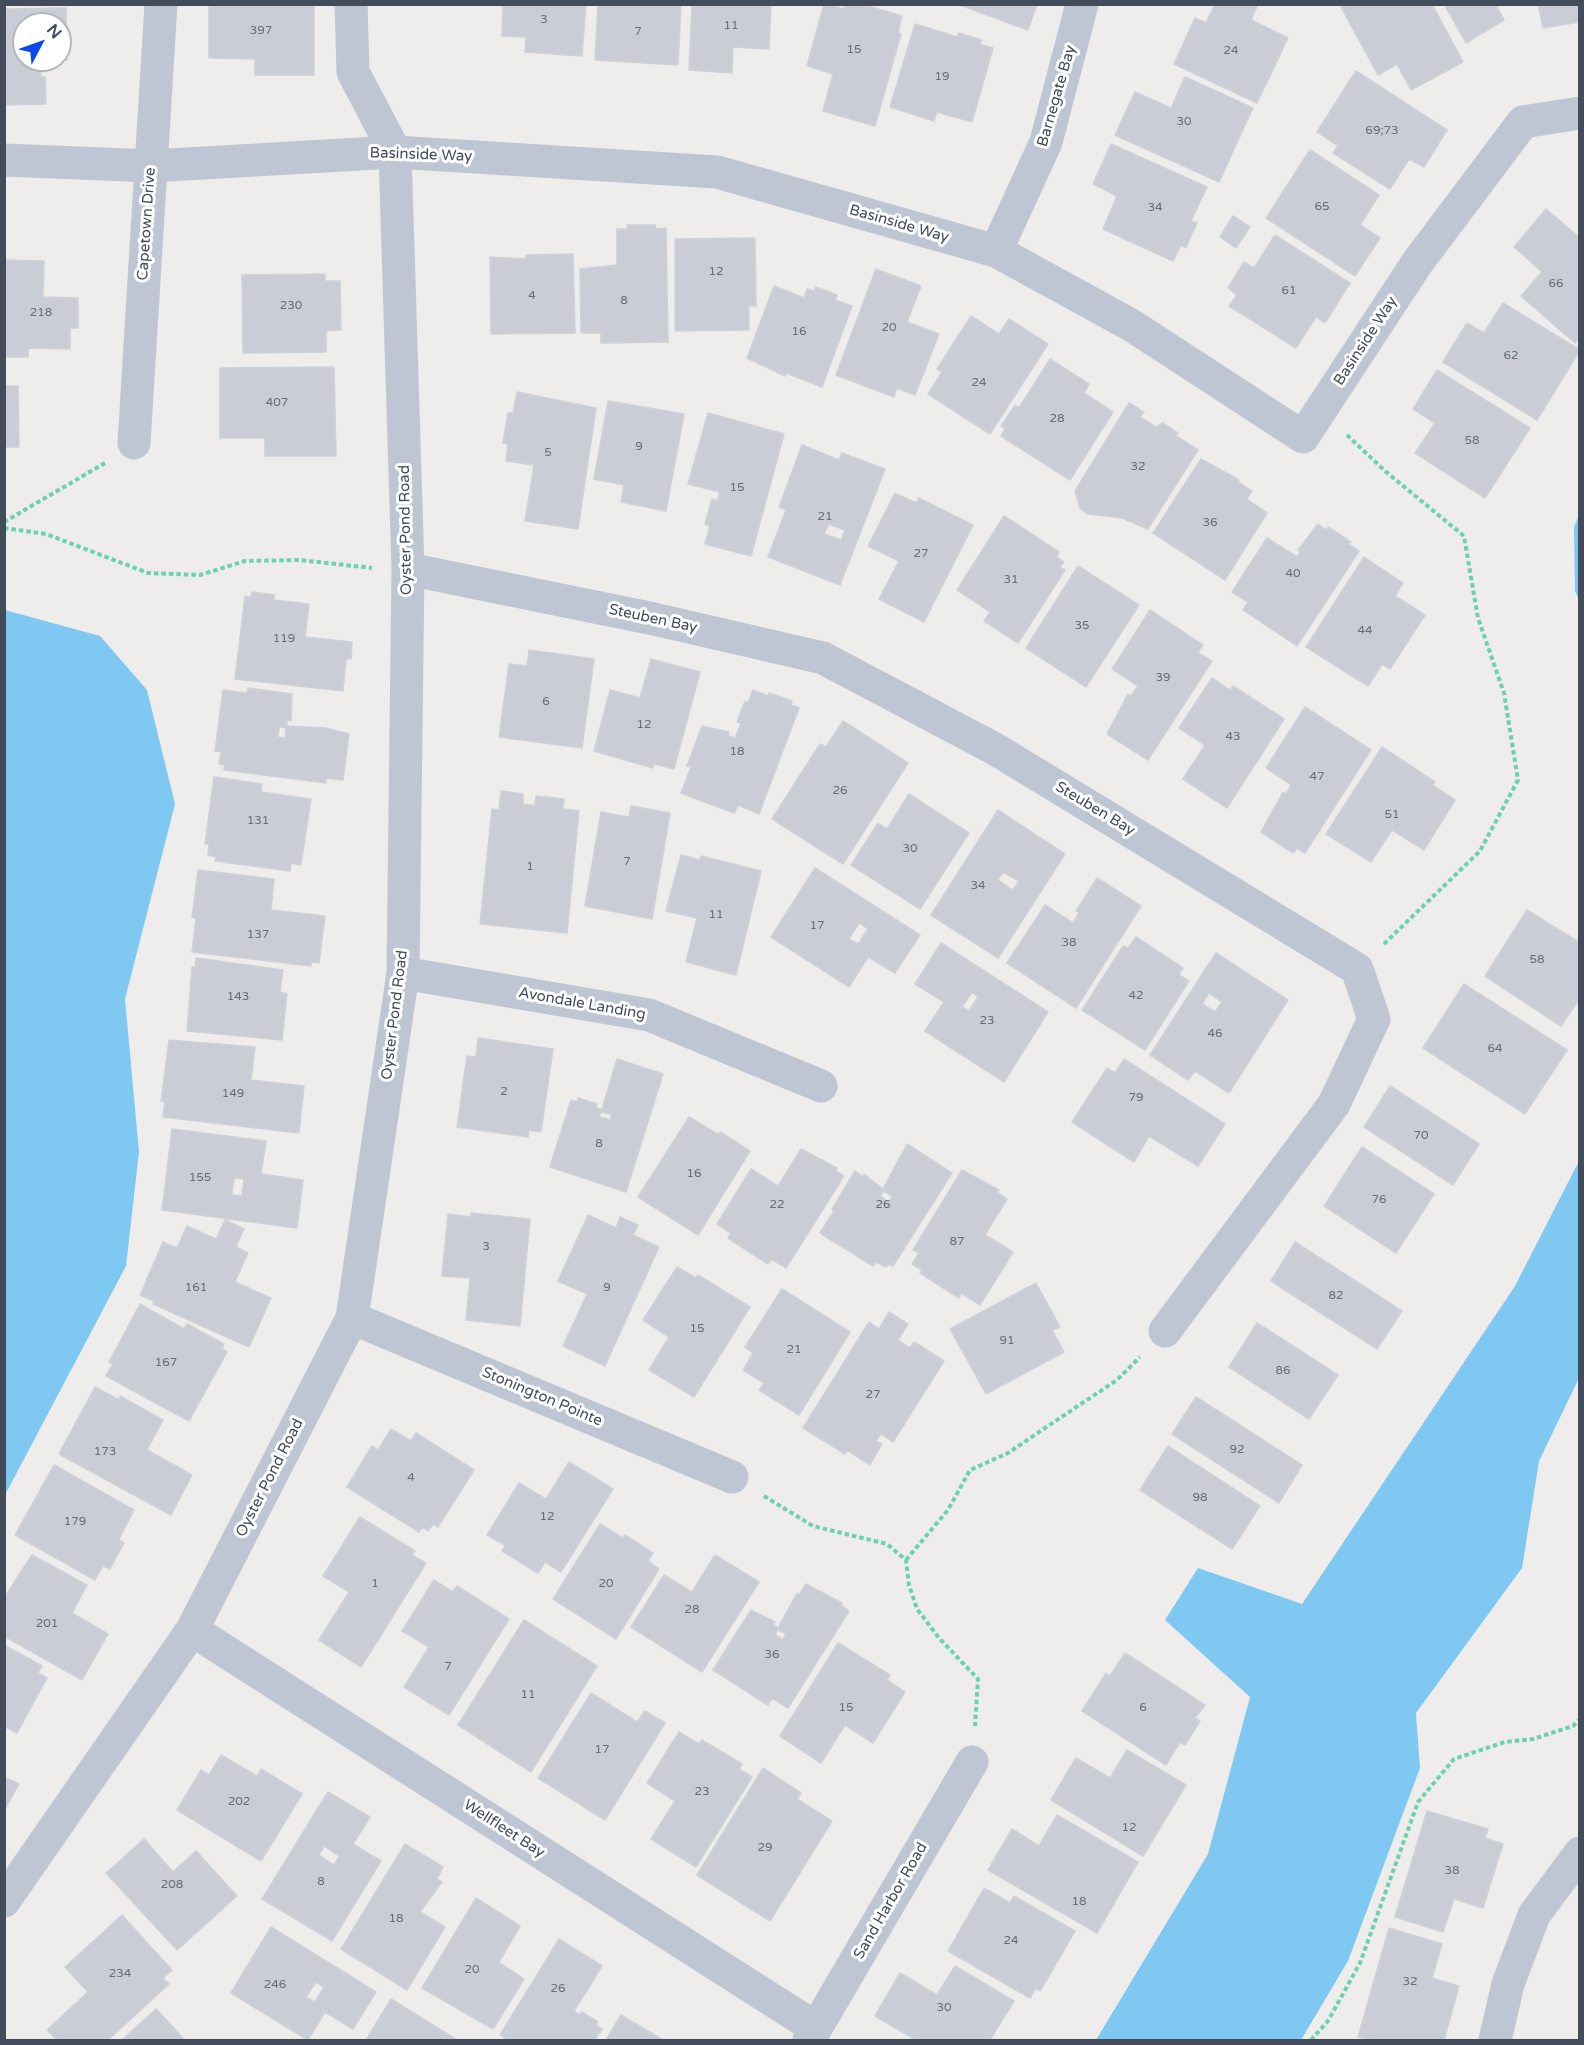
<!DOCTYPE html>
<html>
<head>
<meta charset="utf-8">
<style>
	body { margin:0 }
	#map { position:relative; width:1584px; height:2045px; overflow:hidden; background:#efecec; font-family:"Varela Round",sans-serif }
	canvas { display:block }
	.frame { position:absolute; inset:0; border:6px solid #434c5b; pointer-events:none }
	.north { position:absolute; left:12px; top:12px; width:60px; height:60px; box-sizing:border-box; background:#fff; border:2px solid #b4b7bd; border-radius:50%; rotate:49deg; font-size:16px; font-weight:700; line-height:24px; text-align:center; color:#434c5b }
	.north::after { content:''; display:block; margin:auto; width:21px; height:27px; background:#0b49ea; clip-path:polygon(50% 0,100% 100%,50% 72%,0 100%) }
</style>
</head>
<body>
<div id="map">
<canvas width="1584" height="2045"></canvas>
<div class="frame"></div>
<div class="north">N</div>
</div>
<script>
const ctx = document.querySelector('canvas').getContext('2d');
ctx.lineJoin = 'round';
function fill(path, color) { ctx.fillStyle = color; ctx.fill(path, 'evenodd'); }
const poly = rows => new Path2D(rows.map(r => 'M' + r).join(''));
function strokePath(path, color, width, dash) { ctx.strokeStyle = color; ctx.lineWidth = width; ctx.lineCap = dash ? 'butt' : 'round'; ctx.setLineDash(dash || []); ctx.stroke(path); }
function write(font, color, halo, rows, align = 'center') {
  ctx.font = font + ' "Varela Round",sans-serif'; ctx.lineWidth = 6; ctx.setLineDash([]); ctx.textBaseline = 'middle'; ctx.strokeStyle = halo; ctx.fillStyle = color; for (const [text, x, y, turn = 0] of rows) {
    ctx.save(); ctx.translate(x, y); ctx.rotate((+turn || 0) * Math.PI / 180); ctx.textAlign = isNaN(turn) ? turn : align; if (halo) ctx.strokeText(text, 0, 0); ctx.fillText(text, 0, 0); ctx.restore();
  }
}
fill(poly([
	[1579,515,1579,600,1575,591,1574,527],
	[5,610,100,636,147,690,175,804,125,999,139,1152,126,1266,5,1495],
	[1579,1161,1579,1378,1539,1461,1522,1568,1416,1713,1420,1768,1348,1961,1301,2040,1096,2040,1208,1854,1250,1697,1165,1620,1198,1568,1302,1604,1515,1286]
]), '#7fc8f2');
const building = poly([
	[209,4,314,4,314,75,255,75,255,59,209,58,209,4],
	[503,4,586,4,582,56,525,52,526,37,502,36,503,4],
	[598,4,681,4,678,65,595,60,598,4],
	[692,4,771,4,769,49,733,47,732,73,689,70,692,4],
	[824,4,844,9,845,4,861,4,902,16,898,33,901,34,875,126,823,111,833,74,807,66,824,4],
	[957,4,1037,4,1028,30,957,4],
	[1215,4,1258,4,1251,20,1288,38,1257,103,1174,64,1195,18,1206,23,1215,4],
	[1345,4,1432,4,1463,62,1411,90,1397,64,1378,75,1341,7,1345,4],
	[1444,4,1501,4,1497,7,1504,20,1466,43,1444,4],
	[1538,4,1580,4,1580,22,1543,28,1538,4],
	[66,8,67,60,41,60,41,77,45,77,46,104,4,105,4,9,66,8],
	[24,24,60,24,60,60,24,60,24,24],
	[915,24,957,37,959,33,982,40,980,44,993,48,972,122,937,112,934,121,890,107,915,24],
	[1356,71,1447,130,1424,167,1409,159,1390,189,1333,153,1338,146,1317,132,1356,71],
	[1185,77,1253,108,1219,182,1115,135,1135,92,1171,108,1185,77],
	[1111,144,1207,187,1191,221,1197,223,1186,248,1181,245,1173,261,1103,229,1117,196,1093,184,1111,144],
	[1310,150,1379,195,1360,225,1380,238,1355,276,1266,218,1310,150],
	[1546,209,1580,238,1580,337,1575,343,1521,296,1542,272,1514,247,1546,209],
	[1233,216,1250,227,1236,248,1220,237,1233,216],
	[627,225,655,225,656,229,666,228,668,342,601,343,601,333,581,333,580,269,617,265,617,229,627,229,627,225],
	[1275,235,1350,283,1325,323,1316,317,1296,348,1229,306,1237,295,1228,288,1244,262,1254,268,1275,235],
	[755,238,756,306,749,306,749,330,675,331,675,239,755,238],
	[573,254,575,333,491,334,490,257,526,259,526,255,573,254],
	[4,260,44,261,43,297,78,298,78,328,70,328,70,349,28,348,28,357,4,357,4,260],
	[876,269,921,286,907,322,939,334,915,395,897,388,894,397,836,375,876,269],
	[325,274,325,281,340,281,341,330,326,331,326,352,243,353,242,275,325,274],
	[774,286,804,298,807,289,814,291,816,287,837,295,835,300,852,306,822,387,786,373,785,376,747,358,774,286],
	[1503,303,1580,350,1537,420,1443,362,1467,323,1484,333,1503,303],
	[971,316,999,334,1009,319,1048,344,990,434,928,394,942,372,937,369,971,316],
	[1050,359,1089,384,1084,393,1113,412,1070,480,1001,436,1005,429,1001,426,1015,405,1019,408,1050,359],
	[334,367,336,456,265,456,265,438,220,438,220,368,334,367],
	[1437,370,1530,428,1485,498,1415,453,1435,423,1413,409,1437,370],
	[4,386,18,386,19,447,4,447,4,386],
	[517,392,596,408,578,529,525,521,534,465,506,461,508,444,503,443,508,413,513,413,517,392],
	[608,401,684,414,666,511,621,502,624,485,594,479,608,401],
	[1129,403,1144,412,1140,417,1156,427,1163,423,1178,433,1176,436,1198,450,1148,529,1122,518,1087,514,1080,508,1075,491,1129,403],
	[708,413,784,434,751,556,705,544,710,526,705,524,712,499,717,501,720,492,688,484,708,413],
	[802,445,839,460,842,453,885,469,840,585,768,557,786,510,779,507,802,445],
	[829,524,845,530,841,540,824,534,829,524],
	[1201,459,1239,480,1238,482,1252,491,1247,499,1267,513,1225,580,1153,533,1201,459],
	[895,493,916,503,919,498,973,525,924,622,879,599,899,561,868,546,895,493],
	[1004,516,1059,552,1057,557,1064,562,1060,567,1065,570,1018,643,984,621,990,612,957,590,1004,516],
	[1318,524,1326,530,1328,527,1351,542,1348,544,1359,551,1297,646,1243,610,1248,602,1232,592,1267,538,1297,557,1300,552,1298,550,1318,524],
	[1364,557,1403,583,1395,596,1425,615,1390,669,1382,664,1368,686,1306,647,1364,557],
	[1078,566,1139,605,1086,687,1026,648,1078,566],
	[252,592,274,595,274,600,309,604,305,637,352,642,351,659,346,659,343,691,235,679,245,596,251,597,252,592],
	[1150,610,1203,645,1198,653,1212,661,1148,760,1107,734,1128,694,1131,696,1138,686,1112,669,1150,610],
	[529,650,594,659,582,748,499,737,509,664,527,666,529,650],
	[651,659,700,672,674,769,654,764,653,768,594,751,610,690,640,698,651,659],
	[1212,678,1230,690,1233,686,1284,719,1227,808,1183,779,1205,745,1179,728,1212,678],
	[248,688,292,694,291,721,287,720,287,726,326,728,349,734,343,780,326,778,326,783,224,770,225,765,219,764,221,752,215,751,223,690,247,693,248,688],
	[279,727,286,728,285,738,278,737,279,727],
	[753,690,768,696,769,693,792,701,791,705,799,708,759,814,738,805,734,813,681,793,691,767,687,766,702,726,729,732,728,736,735,738,741,723,737,722,745,701,748,703,753,690],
	[1305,707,1371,750,1305,853,1297,848,1293,853,1261,832,1283,792,1286,794,1291,785,1266,768,1305,707],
	[843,721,908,763,843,864,772,819,820,744,826,747,843,721],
	[1382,747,1435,782,1432,785,1455,800,1424,850,1392,830,1371,862,1326,834,1382,747],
	[214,777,262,784,261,792,311,799,301,865,291,863,290,871,215,861,216,857,208,855,209,844,205,844,214,777],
	[501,791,523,794,523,804,535,806,536,796,564,799,563,809,579,811,567,933,480,924,492,809,499,810,501,791],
	[909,794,969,833,920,909,851,865,878,823,887,829,909,794],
	[631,806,670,813,652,919,585,906,601,812,629,817,631,806],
	[998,810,1065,854,998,958,931,915,998,810],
	[1003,872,1019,881,1013,890,998,880,1003,872],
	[681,855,700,860,701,856,761,871,736,975,686,962,697,918,666,911,681,855],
	[815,868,920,935,895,973,868,957,849,987,771,937,815,868],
	[859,923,868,929,858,944,849,939,859,923],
	[198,870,274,879,271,910,325,916,319,963,311,962,311,966,192,952,196,918,192,917,198,870],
	[1097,878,1141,906,1076,1008,1007,963,1045,905,1073,923,1079,913,1076,911,1097,878],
	[1527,910,1580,943,1580,998,1561,1026,1485,976,1527,910],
	[1136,937,1183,968,1179,975,1189,981,1145,1050,1082,1010,1123,946,1128,948,1136,937],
	[941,943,1048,1012,1004,1082,925,1031,944,1002,915,984,941,943],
	[972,992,978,997,969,1011,962,1007,972,992],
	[1216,953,1288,1000,1229,1093,1195,1071,1188,1080,1150,1055,1216,953],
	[1209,993,1222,1002,1215,1012,1202,1004,1209,993],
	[196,958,283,970,280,992,287,994,282,1040,187,1031,192,967,195,967,196,958],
	[1464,984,1567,1050,1525,1114,1423,1048,1464,984],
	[478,1038,553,1049,541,1132,529,1130,528,1137,457,1127,467,1056,476,1057,478,1038],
	[169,1040,255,1047,251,1080,304,1086,299,1133,163,1117,165,1102,161,1101,169,1040],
	[617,1059,663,1074,626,1192,550,1167,571,1100,577,1102,578,1098,597,1104,596,1108,602,1109,617,1059],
	[601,1112,611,1114,610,1120,599,1117,601,1112],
	[1124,1059,1225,1124,1198,1166,1149,1136,1134,1162,1072,1122,1107,1068,1115,1073,1124,1059],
	[1390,1086,1479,1144,1453,1185,1364,1127,1390,1086],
	[689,1117,719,1135,720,1132,750,1151,698,1235,638,1197,689,1117],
	[172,1129,266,1141,261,1174,303,1180,297,1228,162,1210,172,1129],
	[234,1178,244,1179,242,1196,232,1195,234,1178],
	[907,1144,952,1173,893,1266,889,1264,886,1267,876,1262,873,1266,820,1233,834,1211,832,1209,855,1171,863,1177,864,1174,883,1189,907,1144],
	[884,1191,892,1196,889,1202,880,1196,884,1191],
	[1362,1147,1434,1194,1396,1253,1324,1206,1362,1147],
	[801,1149,837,1168,835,1170,844,1176,786,1268,771,1259,768,1264,728,1238,731,1233,717,1224,751,1169,778,1186,801,1149],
	[962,1170,999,1190,997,1192,1007,1199,985,1235,1013,1252,980,1305,961,1293,959,1298,920,1273,922,1270,912,1264,919,1253,913,1250,962,1170],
	[471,1213,530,1219,520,1326,466,1320,470,1278,442,1276,448,1214,471,1217,471,1213],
	[588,1215,616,1228,620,1217,638,1225,633,1235,659,1247,605,1366,563,1346,587,1294,558,1281,588,1215],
	[225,1220,244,1229,236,1247,248,1253,235,1282,271,1298,249,1347,153,1304,154,1301,140,1295,163,1242,177,1248,187,1226,216,1239,225,1220],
	[1295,1242,1402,1311,1377,1349,1271,1281,1295,1242],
	[677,1267,696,1278,698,1275,750,1307,694,1397,649,1370,669,1337,643,1320,677,1267],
	[1036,1283,1060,1327,1052,1330,1064,1352,986,1394,950,1329,1036,1283],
	[782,1289,850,1332,799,1415,759,1390,764,1383,743,1370,753,1353,745,1347,782,1289],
	[140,1304,184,1329,187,1324,224,1344,222,1349,227,1352,189,1421,106,1376,113,1364,109,1362,140,1304],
	[889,1312,908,1324,898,1340,910,1348,914,1342,944,1361,893,1442,881,1434,876,1441,882,1444,870,1465,847,1450,845,1454,803,1428,869,1322,879,1329,889,1312],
	[1257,1323,1338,1375,1309,1419,1229,1367,1257,1323],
	[95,1387,119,1400,120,1396,163,1420,147,1450,192,1475,171,1515,59,1454,95,1387],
	[1196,1397,1302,1465,1279,1503,1172,1434,1196,1397],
	[391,1429,411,1441,416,1433,474,1470,438,1527,433,1524,428,1531,422,1527,419,1532,347,1487,372,1446,378,1450,391,1429],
	[1168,1446,1260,1506,1232,1549,1140,1490,1168,1446],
	[569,1462,613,1489,561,1572,545,1562,538,1573,502,1551,505,1545,487,1535,519,1483,546,1499,569,1462],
	[54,1465,134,1510,119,1539,124,1543,110,1569,103,1566,95,1580,15,1535,54,1465],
	[360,1517,415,1551,412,1555,426,1563,361,1667,319,1640,349,1592,323,1576,360,1517],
	[600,1524,623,1538,625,1535,653,1553,648,1561,659,1569,616,1639,553,1599,600,1524],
	[32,1555,87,1585,72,1613,108,1634,82,1680,4,1636,4,1598,32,1555],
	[715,1555,759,1582,702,1672,631,1627,664,1575,692,1592,715,1555],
	[434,1580,453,1592,457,1586,509,1619,449,1715,404,1687,429,1647,402,1631,434,1580],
	[806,1584,842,1603,841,1605,849,1611,788,1708,772,1698,768,1705,713,1670,751,1610,775,1622,773,1624,778,1628,797,1593,799,1595,806,1584],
	[778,1629,786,1634,783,1640,775,1634,778,1629],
	[524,1620,597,1666,531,1772,458,1725,524,1620],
	[838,1643,890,1675,887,1680,905,1692,873,1743,845,1725,821,1763,780,1736,838,1643],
	[4,1645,42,1666,38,1673,47,1678,17,1733,4,1726,4,1645],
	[1125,1653,1205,1705,1195,1718,1200,1721,1185,1745,1180,1742,1166,1765,1082,1711,1106,1673,1110,1676,1125,1653],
	[591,1693,637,1722,645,1711,665,1723,605,1820,538,1778,591,1693],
	[679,1732,699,1744,702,1740,742,1764,739,1769,752,1777,696,1867,651,1839,675,1801,647,1783,679,1732],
	[1127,1750,1186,1785,1143,1856,1051,1800,1076,1758,1110,1778,1127,1750],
	[221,1755,257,1776,261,1769,302,1794,261,1861,177,1810,201,1770,209,1775,221,1755],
	[763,1768,801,1793,797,1799,832,1821,770,1921,697,1875,763,1768],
	[4,1777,19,1784,4,1811,4,1777],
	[328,1792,370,1817,353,1844,381,1861,332,1941,262,1899,328,1792],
	[324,1846,339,1856,334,1865,319,1855,324,1846],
	[1427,1811,1488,1829,1485,1838,1503,1844,1483,1908,1454,1899,1443,1932,1395,1917,1427,1811],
	[1057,1815,1138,1862,1097,1933,988,1870,1012,1829,1039,1846,1057,1815],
	[144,1839,173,1872,196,1851,237,1896,177,1950,106,1873,144,1839],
	[405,1844,443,1867,437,1879,442,1882,420,1912,445,1927,407,1990,341,1949,405,1844],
	[984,1888,1010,1903,1014,1896,1075,1931,1040,1991,1036,1988,1030,1998,948,1951,984,1888],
	[476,1898,520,1926,499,1962,524,1979,493,2029,422,1988,476,1898],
	[122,1915,172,1970,163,1978,169,1984,108,2040,57,2040,47,2030,88,1992,65,1967,122,1915],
	[271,1927,376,1992,353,2029,325,2012,308,2040,231,1993,271,1927],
	[316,1982,324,1987,315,2002,306,1997,316,1982],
	[1389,1928,1442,1944,1432,1978,1459,1986,1444,2040,1372,2040,1358,2037,1389,1928],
	[559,1939,602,1966,574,2011,580,2015,582,2012,598,2022,596,2025,602,2029,595,2040,504,2040,505,2038,500,2035,559,1939],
	[955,1966,1014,2001,990,2040,916,2040,875,2016,900,1973,937,1995,955,1966],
	[391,1999,457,2040,366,2040,391,1999],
	[156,2009,185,2040,122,2040,156,2009],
	[621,2015,663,2040,606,2040,621,2015]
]);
fill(building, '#cacdd5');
strokePath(building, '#cfd1d9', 1.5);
strokePath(poly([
	[1347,435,1385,471,1464,536,1478,618,1504,693,1518,780,1480,851,1384,944],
	[4,522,105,463],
	[4,528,46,534,148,573,200,575,245,561,300,560,372,568],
	[764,1496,813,1526,887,1544,906,1560,909,1585,917,1609,939,1638,978,1679,975,1726],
	[906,1560,948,1510,970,1470,1008,1453,1048,1426,1117,1380,1140,1357],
	[1311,2040,1328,2021,1360,1963,1418,1802,1454,1759,1505,1742,1533,1739,1573,1726,1580,1719]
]), '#6bd2af', 4, [4.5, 3]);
strokePath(poly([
	[4,160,151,166,395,152,717,172,996,251,1131,325,1303,437,1417,263,1523,122,1580,113],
	[996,251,1046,142,1082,4],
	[134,443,161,4],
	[408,569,654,619,823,658,995,749,1357,969,1374,1019,1334,1104,1165,1331],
	[403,973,649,1015,821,1086],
	[352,1318,732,1477],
	[192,1630,816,2028],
	[4,1901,192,1630,352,1318,403,973,408,569,395,152,353,72,351,4],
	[809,2040,972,1762],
	[1495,2040,1508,1984,1534,1915,1580,1853]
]), '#bec6d3', 33);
write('12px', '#656c7a', null, [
	["3",544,20],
	["11",731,26],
	["397",261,31],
	["7",638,32],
	["15",854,50],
	["24",1231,51],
	["19",942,77],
	["30",1184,122],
	["69;73",1382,131],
	["65",1322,207],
	["34",1155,208],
	["12",716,272],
	["66",1556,284],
	["61",1289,291],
	["4",532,296],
	["8",624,301],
	["230",291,306],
	["218",41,313],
	["20",889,328],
	["16",799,332],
	["62",1511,356],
	["24",979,383],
	["407",277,403],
	["28",1057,419],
	["58",1472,441],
	["9",639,447],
	["5",548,453],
	["32",1138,467],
	["15",737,488],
	["21",825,517],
	["36",1210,523],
	["27",921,554],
	["40",1293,574],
	["31",1011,580],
	["35",1082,626],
	["44",1365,631],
	["119",284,639],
	["39",1163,678],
	["6",546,702],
	["12",644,725],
	["43",1233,737],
	["18",737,752],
	["47",1317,777],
	["26",840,791],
	["51",1392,815],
	["131",258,821],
	["30",910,849],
	["7",627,862],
	["1",530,867],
	["34",978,886],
	["11",716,915],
	["17",817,926],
	["137",258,935],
	["38",1069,943],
	["58",1537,960],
	["42",1136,996],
	["143",238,997],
	["23",987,1021],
	["46",1215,1034],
	["64",1495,1049],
	["2",504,1092],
	["149",233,1094],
	["79",1136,1098],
	["70",1421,1136],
	["8",599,1144],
	["16",694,1174],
	["155",200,1178],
	["76",1379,1200],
	["22",777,1205],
	["26",883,1205],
	["87",957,1242],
	["3",486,1247],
	["161",196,1288],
	["9",607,1288],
	["82",1336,1296],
	["15",697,1329],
	["91",1007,1341],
	["21",794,1350],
	["167",166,1363],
	["86",1283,1371],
	["27",873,1395],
	["92",1237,1450],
	["173",105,1452],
	["4",411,1478],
	["98",1200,1498],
	["12",547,1517],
	["179",75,1522],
	["1",375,1584],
	["20",606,1584],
	["28",692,1610],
	["201",47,1624],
	["36",772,1655],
	["7",448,1667],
	["11",528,1695],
	["15",846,1708],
	["6",1143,1708],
	["17",602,1750],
	["23",702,1792],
	["202",239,1802],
	["12",1129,1828],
	["29",765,1848],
	["38",1452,1871],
	["8",321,1882],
	["208",172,1885],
	["18",1079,1902],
	["18",396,1919],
	["24",1011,1941],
	["20",472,1970],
	["234",120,1974],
	["32",1410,1982],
	["246",275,1985],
	["26",558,1989],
	["30",944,2008]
]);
write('15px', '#434c5b', '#fff', [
	["Barnegate Bay",1057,96,-74],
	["Basinside Way",421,155,2],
	["Capetown Drive",147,224,-86],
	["Basinside Way",899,224,16],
	["Basinside Way",1366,341,-57],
	["Oyster Pond Road",406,530,-91],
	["Steuben Bay",653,619,12],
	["Steuben Bay",1095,809,31],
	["Avondale Landing",582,1004,10],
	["Oyster Pond Road",395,1015,-83],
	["Stonington Pointe",542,1397,23],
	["Oyster Pond Road",270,1478,-63],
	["Wellfleet Bay",504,1829,33],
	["Sand Harbor Road",891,1901,-60]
]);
</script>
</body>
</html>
